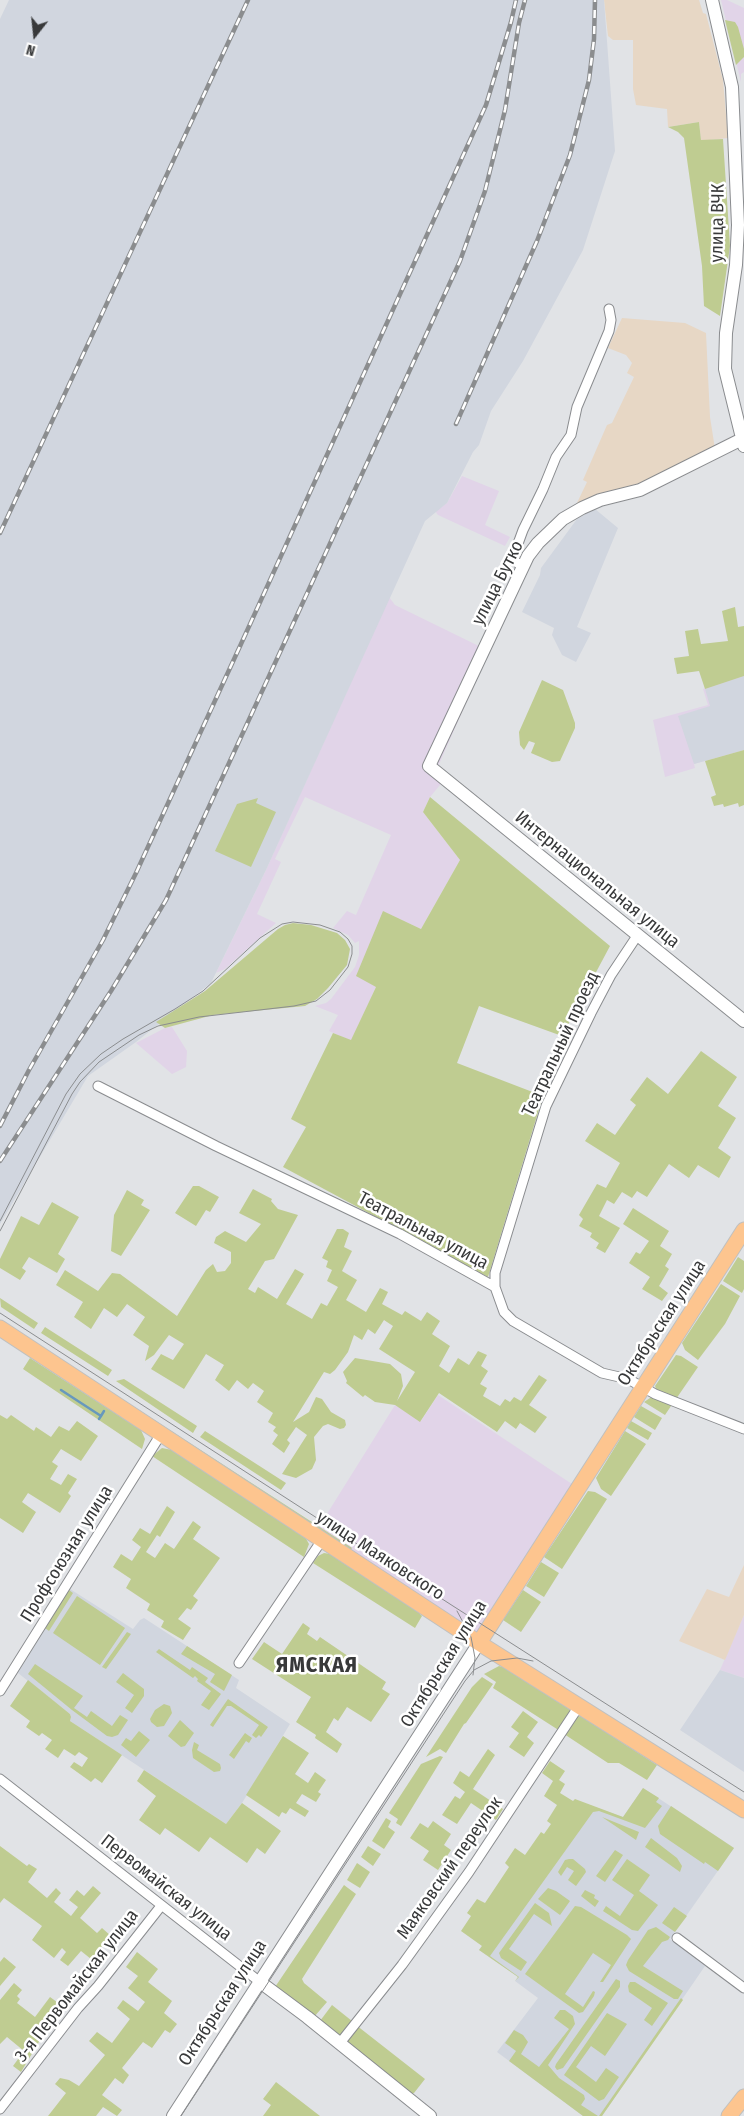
<!DOCTYPE html>
<html>
<head>
<meta charset="utf-8">
<style>
	body { margin:0 }
	#map { position:relative; width:744px; height:2116px; overflow:hidden; background:#e1e3e6; font-family:"Fira Sans Condensed",sans-serif }
	canvas { display:block }
	.north { position:absolute; left:10px; top:10px; width:50px; height:50px; -webkit-text-stroke:4px #fff; paint-order:stroke; rotate:196deg; font-size:14px; font-weight:700; line-height:20px; text-align:center; color:#38393a }
	.north::after { content:''; display:block; margin:auto; width:18px; height:22px; background:#38393a; clip-path:polygon(50% 0,100% 100%,50% 72%,0 100%) }
</style>
</head>
<body>
<div id="map">
<canvas width="744" height="2116"></canvas>
<div class="north">N</div>
</div>
<script>
const ctx = document.querySelector('canvas').getContext('2d');
ctx.lineJoin = 'round';
function fill(path, color) { ctx.fillStyle = color; ctx.fill(path, 'evenodd'); }
const poly = rows => new Path2D(rows.map(r => 'M' + r).join(''));
function strokePath(path, color, width, dash) { ctx.strokeStyle = color; ctx.lineWidth = width; ctx.lineCap = dash ? 'butt' : 'round'; ctx.setLineDash(dash || []); ctx.stroke(path); }
function write(font, color, halo, rows, align = 'center') {
  ctx.font = font + ' "Fira Sans Condensed",sans-serif'; ctx.lineWidth = 5; ctx.setLineDash([]); ctx.textBaseline = 'middle'; ctx.strokeStyle = halo; ctx.fillStyle = color; for (const [text, x, y, turn = 0] of rows) {
    ctx.save(); ctx.translate(x, y); ctx.rotate((+turn || 0) * Math.PI / 180); ctx.textAlign = isNaN(turn) ? turn : align; if (halo) ctx.strokeText(text, 0, 0); ctx.fillText(text, 0, 0); ctx.restore();
  }
}
fill(poly([
	[721,0,727,0,744,8,744,72,741,74,741,82],
	[462,476,499,491,485,525,510,537,505,546,438,515,435,511,447,503],
	[389,597,395,605,489,651,436,771,445,779,430,797,423,812,460,860,421,929,384,912,376,987,351,1041,329,1031,338,1015,315,1006,326,1003,331,999,355,967,359,955,359,941,355,943,348,935,333,928,347,911,356,915,391,835,305,797,275,859,281,862,257,914,276,923,225,969,216,973,266,870],
	[744,674,744,750,694,764,695,768,665,777,653,720,708,705,703,689],
	[172,1027,187,1051,186,1067,172,1074,136,1043,165,1028],
	[438,1395,578,1488,479,1642,315,1533,395,1405,421,1421],
	[744,1615,744,1678,720,1670]
]), '#e1d4e8');
fill(poly([
	[604,0,699,0,703,13,706,14,723,80,728,138,701,141,699,122,668,127,667,109,636,105,633,89,633,40,613,40,608,36],
	[622,318,685,323,706,333,710,417,715,449,640,488,576,505,587,482,583,480,607,425,612,423,634,377,627,373,632,363,626,355,608,348],
	[744,1565,744,1615,725,1660,679,1641,707,1589,729,1597]
]), '#e7d7c5');
fill(poly([
	[9,0,604,0,615,151,583,250,523,361,491,411,479,445,473,452,447,503,425,521,266,870,211,983,136,1042,88,1076,0,1224,0,19],
	[595,509,618,528,577,627,591,633,576,662,562,655,552,635,554,628,522,612,540,575,541,568,577,519],
	[744,676,744,750,694,764,678,716,710,706,705,689],
	[70,1589,133,1629,140,1620,144,1618,239,1680,236,1688,290,1724,242,1803,226,1824,70,1721,71,1717,70,1714,18,1673],
	[720,1670,744,1678,744,1772,680,1730],
	[643,1788,734,1848,670,1939,705,1966,602,2116,583,2116,497,2052,538,1998,515,1981,518,1977,479,1950,581,1802,623,1817]
]), '#d1d6df');
fill(poly([
	[725,20,735,22,738,27,744,49,744,57,736,65],
	[699,122,701,140,723,139,730,246,720,316,704,306,702,266,684,138,678,132,668,127],
	[735,607,738,627,744,626,744,676,705,689,699,671,677,674,674,658,689,656,685,631,698,629,701,644,728,641,722,611],
	[542,680,563,690,575,723,575,728,560,761,552,762,531,753,535,743,529,741,524,750,520,745,519,732],
	[744,750,744,805,739,807,738,803,724,807,723,804,714,806,711,797,716,795,705,761],
	[430,797,610,946,562,1036,479,1006,457,1063,543,1096,488,1277,283,1167,306,1127,291,1119,333,1033,351,1040,376,987,356,976,383,911,421,929,460,860,423,812],
	[258,798,256,803,276,812,251,867,215,851,237,804],
	[293,923,311,925,337,933,345,940,350,949,347,965,328,988,317,999,305,1006,213,1015,165,1028,156,1022,205,991,278,929,285,925],
	[701,1051,737,1077,718,1106,736,1118,718,1148,731,1157,719,1178,698,1165,689,1178,669,1164,647,1197,637,1191,632,1198,622,1192,614,1204,607,1200,599,1216,620,1228,605,1253,596,1248,599,1243,590,1237,592,1233,579,1226,583,1219,579,1215,597,1184,606,1188,620,1163,585,1141,597,1123,615,1135,636,1105,630,1100,647,1077,668,1094],
	[193,1186,199,1186,219,1197,210,1212,206,1210,196,1226,175,1213],
	[253,1189,272,1199,271,1201,278,1209,298,1215,274,1259,265,1261,248,1289,255,1293,258,1287,277,1299,295,1269,304,1274,286,1304,312,1319,321,1303,327,1306,338,1287,327,1281,332,1270,326,1267,328,1261,322,1258,337,1229,343,1229,349,1233,344,1247,352,1251,342,1271,357,1280,346,1300,366,1312,380,1288,388,1292,382,1304,402,1315,405,1311,421,1321,427,1312,440,1321,432,1334,450,1346,439,1366,449,1373,458,1358,469,1365,478,1351,487,1355,481,1366,488,1371,480,1384,487,1388,483,1396,500,1406,505,1399,510,1402,514,1397,521,1401,539,1375,547,1380,529,1405,547,1417,535,1433,520,1423,516,1429,505,1421,497,1432,439,1393,420,1422,395,1405,375,1402,365,1395,363,1397,346,1383,347,1381,343,1372,355,1358,390,1364,401,1374,403,1386,397,1401,415,1372,379,1349,393,1326,384,1320,375,1334,368,1329,362,1340,354,1335,348,1352,335,1370,330,1374,324,1372,293,1422,309,1412,316,1397,322,1399,331,1412,345,1420,346,1425,344,1428,340,1429,328,1424,323,1426,314,1437,316,1460,312,1469,296,1478,282,1474,307,1435,296,1427,287,1440,290,1443,284,1453,272,1444,278,1435,273,1431,276,1427,268,1422,273,1413,257,1402,264,1391,253,1383,248,1389,237,1380,229,1391,215,1380,224,1365,206,1354,184,1389,151,1369,161,1354,173,1360,184,1344,169,1335,154,1355,145,1361,149,1346,133,1335,145,1317,127,1304,117,1317,104,1308,91,1329,74,1317,83,1302,56,1285,65,1270,98,1291,112,1273,120,1274,177,1316,206,1270,213,1264,217,1272,225,1271,231,1263,231,1252,214,1243,216,1237,225,1231,246,1242,261,1224,239,1213],
	[127,1190,144,1200,141,1205,150,1210,121,1256,111,1251,114,1215],
	[52,1202,79,1217,58,1254,65,1259,57,1273,29,1257,22,1268,26,1271,20,1280,0,1268,0,1259,21,1216,39,1225],
	[633,1208,669,1231,660,1246,672,1254,665,1266,669,1269,659,1286,668,1293,662,1301,642,1289,650,1277,629,1263,636,1252,640,1254,649,1241,623,1224],
	[738,1257,744,1261,744,1289,742,1293,723,1281],
	[721,1284,740,1296,725,1324,698,1360,685,1350,682,1343],
	[0,1298,38,1323,34,1329,1,1307],
	[45,1327,112,1370,108,1376,41,1333],
	[37,1344,352,1548,349,1552],
	[676,1355,681,1356,698,1367,676,1399,657,1391,655,1386],
	[30,1358,141,1430,145,1439,142,1449,23,1369],
	[124,1379,197,1426,193,1433,116,1381],
	[650,1398,653,1398,673,1403,665,1415,644,1402],
	[641,1406,662,1418,655,1430,634,1417],
	[0,1415,7,1419,11,1415,34,1431,36,1427,51,1437,59,1426,69,1431,77,1421,98,1436,81,1461,61,1449,52,1462,58,1466,50,1479,61,1485,68,1474,77,1479,68,1493,71,1496,60,1513,28,1493,22,1502,36,1512,23,1533,0,1518],
	[631,1421,652,1433,648,1440,627,1428],
	[205,1431,286,1483,281,1490,200,1437],
	[625,1431,646,1444,611,1496,601,1489,596,1478],
	[162,1448,172,1450,305,1537,309,1544,304,1557,152,1456],
	[588,1491,595,1492,607,1499,562,1569,544,1557],
	[167,1506,175,1512,160,1537,157,1535,146,1552,155,1558,165,1543,174,1549,193,1521,201,1527,193,1539,220,1558,193,1596,198,1600,191,1610,187,1608,178,1619,191,1628,183,1640,161,1627,164,1621,147,1610,150,1604,126,1588,131,1579,113,1567,121,1554,132,1561,141,1547,132,1540,140,1528,150,1534],
	[324,1553,330,1554,418,1612,422,1616,415,1628,313,1563,318,1556],
	[541,1562,559,1573,544,1597,526,1586],
	[69,1590,73,1593,49,1631,45,1628],
	[523,1590,541,1602,521,1632,503,1620],
	[77,1596,125,1628,100,1665,53,1633],
	[303,1623,310,1628,307,1634,317,1641,320,1637,386,1682,382,1689,390,1694,371,1722,347,1707,338,1721,334,1718,326,1732,342,1744,337,1753,315,1738,316,1735,296,1722,311,1697,252,1659,264,1642,282,1654],
	[127,1632,131,1634,106,1669,102,1667],
	[187,1646,232,1675,224,1691,210,1682,215,1674,181,1654],
	[159,1649,190,1670,192,1667,208,1678,205,1682,221,1694,209,1710,201,1705,211,1691,197,1681,198,1679,195,1676,193,1678,156,1652],
	[35,1664,83,1696,74,1708,87,1717,91,1711,112,1726,120,1715,128,1720,118,1735,112,1737,107,1736,72,1710,28,1674],
	[499,1666,506,1668,571,1710,571,1712,560,1731,493,1688,496,1682,484,1674],
	[123,1673,144,1689,144,1696,132,1713,125,1708,134,1695,116,1682],
	[482,1677,493,1684,466,1723,464,1724,446,1753,440,1749,426,1757,472,1687],
	[28,1680,70,1714,71,1717,70,1721,122,1755,102,1783,95,1778,91,1782,70,1767,74,1762,82,1767,88,1758,79,1752,75,1756,64,1749,58,1758,45,1749,52,1740,42,1733,39,1736,26,1727,30,1721,10,1706],
	[228,1699,268,1727,261,1737,259,1735,256,1738,252,1735,259,1725,231,1706,227,1706,213,1727,210,1725],
	[164,1704,170,1706,172,1713,164,1726,157,1727,151,1722,150,1719,155,1710],
	[523,1711,538,1722,527,1737,534,1743,524,1757,509,1747,519,1733,511,1727],
	[581,1716,657,1765,647,1780,619,1763,608,1763,564,1734,575,1717],
	[180,1720,194,1733,185,1746,181,1747,168,1736],
	[139,1731,150,1740,136,1757,121,1745,126,1738,131,1741],
	[245,1733,252,1738,249,1743,246,1741,234,1759,229,1755],
	[283,1736,309,1753,295,1774,308,1783,315,1772,326,1780,318,1792,321,1794,316,1802,302,1794,296,1803,309,1811,305,1817,290,1808,286,1814,282,1812,279,1817,246,1795],
	[194,1742,199,1745,197,1750,220,1764,221,1768,220,1771,214,1772,193,1758,192,1750],
	[488,1749,495,1755,473,1789,503,1809,496,1820,471,1803,457,1824,442,1815,455,1796,460,1799,465,1792,453,1783,460,1771,469,1777],
	[440,1756,443,1757,401,1826,396,1823,398,1819,389,1813,421,1764],
	[550,1761,565,1771,559,1780,565,1784,560,1793,573,1801,575,1799,623,1817,643,1788,659,1798,656,1802,662,1806,645,1828,599,1811,593,1812,490,1956,519,1977,515,1981,518,1977,479,1950,482,1946,461,1931,471,1916,467,1913,477,1899,485,1903,509,1867,505,1863,515,1848,525,1855,541,1832,544,1834,551,1824,547,1821,557,1805,544,1796,553,1781,542,1773],
	[144,1770,226,1824,242,1803,281,1831,265,1854,257,1848,247,1863,210,1837,199,1852,165,1828,160,1835,139,1820,156,1796,137,1781],
	[671,1806,734,1848,718,1871,705,1862,704,1864,660,1834,658,1826],
	[602,1817,639,1832,636,1840],
	[386,1818,391,1821,388,1827,395,1832,384,1849,372,1841],
	[433,1821,451,1834,444,1845,451,1850,438,1870,423,1860,429,1851,410,1838,420,1823,428,1828],
	[651,1838,677,1858,682,1866,680,1872,645,1847],
	[0,1846,27,1866,29,1864,37,1869,28,1882,47,1898,56,1888,61,1893,54,1902,71,1916,78,1907,69,1900,77,1890,84,1896,93,1886,101,1893,80,1918,97,1933,102,1928,111,1936,91,1959,81,1951,68,1966,60,1960,66,1952,62,1948,54,1958,32,1940,42,1926,4,1898,0,1903],
	[368,1846,381,1854,373,1866,361,1857],
	[615,1850,623,1855,605,1882,596,1876],
	[569,1859,573,1859,585,1869,586,1872,576,1886,568,1880,574,1871,567,1867,561,1876,558,1872,565,1860],
	[627,1859,650,1875,639,1891,658,1905,638,1931,632,1930,603,1911,606,1906,620,1916,634,1895,612,1880],
	[357,1863,370,1872,360,1888,347,1880],
	[344,1885,356,1894,302,1979,304,1983,327,2002,314,2017,275,1987],
	[548,1888,556,1891,570,1901,560,1915,538,1899],
	[585,1890,595,1895,594,1898,599,1901,595,1907,581,1896],
	[535,1903,549,1913,552,1926,534,1914,509,1949,527,1962,521,1971,501,1958,499,1953],
	[575,1906,581,1907,627,1935,631,1939,603,1982,600,1982,611,1965,593,1953,565,1994,583,2007,593,1991,595,1992,594,1996,583,2012,579,2013,525,1974],
	[674,1907,687,1916,675,1932,662,1923],
	[656,1927,670,1937,668,1940,662,1942,643,1966,683,1991,678,1999,674,1999,629,1971,626,1965,628,1960,648,1930],
	[137,1952,158,1969,148,1982,172,2001,164,2013,177,2024,170,2033,165,2030,152,2048,143,2042,122,2068,129,2075,123,2084,115,2078,102,2095,122,2110,117,2116,103,2107,96,2116,48,2116,66,2093,55,2084,60,2078,69,2080,79,2086,105,2055,89,2041,97,2032,112,2043,130,2019,117,2008,123,2000,138,2011,145,2002,128,1988,138,1976,126,1967],
	[4,1957,16,1967,0,1986,0,1962],
	[616,1979,620,1981,620,1987,563,2068,557,2070,555,2067,556,2064],
	[630,1982,635,1982,668,2003,652,2026,644,2020,652,2008,629,1992,628,1986],
	[14,1983,22,1990,17,1996,20,1999,17,2003,35,2017,50,1997,61,2005,21,2072,13,2066,24,2051,7,2037,0,2044,0,2000],
	[681,1998,683,2000,602,2116,599,2116],
	[332,2005,352,2021,341,2035,338,2036,320,2021],
	[560,2010,565,2010,573,2016,575,2024,548,2065,559,2078,584,2095,585,2099,581,2105,598,2116,583,2116,509,2061,516,2051,505,2043,514,2030,523,2035,528,2042,521,2054,539,2067,569,2029,554,2018],
	[607,2013,627,2024,605,2056,591,2046,576,2067,596,2082,606,2068,619,2077,604,2099,599,2101,564,2075],
	[356,2025,425,2079,414,2093,412,2094,346,2044,347,2037],
	[276,2082,320,2116,263,2116,271,2105,263,2099]
]), '#bfcc91');
strokePath(poly([
	[61,1390,101,1416,99,1419],
	[101,1416,104,1411]
]), '#6798bd', 2.5);
const street = poly([
	[523,566,512,560,523,530,543,489,556,457,571,435,577,407,609,331,611,320,609,309],
	[637,936,611,975,591,1013,546,1106,495,1273,495,1287,504,1312,513,1321,602,1373,628,1379,655,1394,744,1429],
	[98,1086,216,1146,400,1234,495,1287],
	[239,1663,322,1540],
	[0,1691,161,1434],
	[0,1779,260,1982],
	[677,1938,744,1988],
	[340,2043,402,1965,469,1872,579,1706],
	[0,2109,78,2008,98,1986,161,1906]
]);
const secondary = poly([
	[712,0,732,87,738,225,736,265,726,333,725,369,744,446],
	[742,439,640,490,600,500,582,508,563,519,538,543,528,556,429,766,744,1021],
	[260,1982,307,2017,430,2116],
	[173,2116,479,1643]
]);
const primary = poly([
	[0,1328,479,1643,744,1810],
	[479,1643,744,1230],
	[729,2116,744,2097]
]);
strokePath(street, '#8a8c8f', 11);
strokePath(secondary, '#8a8c8f', 14);
strokePath(primary, '#bfc0c0', 17);
strokePath(street, '#fff', 9);
strokePath(secondary, '#fff', 12);
strokePath(primary, '#fdc58f', 15);
strokePath(poly([
	[0,1221,66,1094,80,1074,101,1054,123,1039,175,1009,203,991,260,938,282,924,293,922,320,925,340,932,348,939,352,946,352,954,348,967,330,990,316,1001,294,1006,199,1017,158,1026,139,1035,99,1062,80,1082,72,1094,0,1231],
	[0,1313,453,1606,744,1792],
	[457,1611,471,1637,475,1658,473,1675],
	[181,2116,465,1681,474,1670,491,1661,517,1658,533,1661]
]), '#8b8d8f', 1);
const rail = poly([
	[456,424,537,241,570,155,589,80,594,39,595,0],
	[0,533,248,0],
	[0,1126,29,1070,103,940,136,873,241,644,486,105,511,22,516,0],
	[0,1161,111,991,166,900,460,261,485,191,505,110,519,23,525,0]
]);
strokePath(rail, '#8b8d8f', 4.5);
strokePath(rail, '#fff', 2.5, [8]);
write('18px', '#38393a', '#fff', [
	["улица ВЧК",718,223,-89],
	["улица Бутко",498,583,-63],
	["Интернациональная улица",597,880,39],
	["Театральный проезд",561,1044,-65],
	["Театральная улица",423,1231,28],
	["Октябрьская улица",662,1323,-57],
	["Профсоюзная улица",67,1554,-58],
	["улица Маяковского",380,1556,33],
	["Октябрьская улица",444,1664,-58],
	["Маяковский переулок",450,1868,-55],
	["Первомайская улица",166,1888,38],
	["3-я Первомайская улица",77,1986,-52],
	["Октябрьская улица",223,2003,-57]
]);
ctx.letterSpacing = '1px';
write('bold 22px', '#38393a', '#fff', [
	["ЯМСКАЯ",317,1666]
]);
ctx.letterSpacing = '0px';
</script>
</body>
</html>
